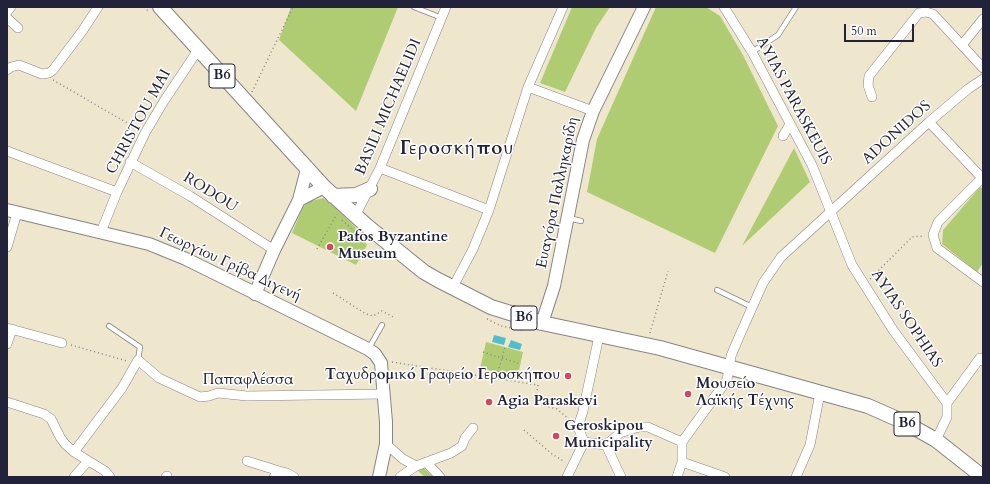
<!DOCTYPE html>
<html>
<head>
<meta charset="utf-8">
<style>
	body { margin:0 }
	#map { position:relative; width:990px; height:484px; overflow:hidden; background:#efe7cd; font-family:Cardo,serif }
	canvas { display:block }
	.frame { position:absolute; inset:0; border:8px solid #22223b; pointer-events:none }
	.scale { position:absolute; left:844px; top:24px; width:70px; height:18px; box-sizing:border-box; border:2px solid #22223b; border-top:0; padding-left:5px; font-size:12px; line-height:14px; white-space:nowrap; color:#22223b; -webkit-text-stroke:3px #fff; paint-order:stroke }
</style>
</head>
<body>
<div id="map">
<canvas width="990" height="484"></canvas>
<div class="frame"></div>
<div class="scale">50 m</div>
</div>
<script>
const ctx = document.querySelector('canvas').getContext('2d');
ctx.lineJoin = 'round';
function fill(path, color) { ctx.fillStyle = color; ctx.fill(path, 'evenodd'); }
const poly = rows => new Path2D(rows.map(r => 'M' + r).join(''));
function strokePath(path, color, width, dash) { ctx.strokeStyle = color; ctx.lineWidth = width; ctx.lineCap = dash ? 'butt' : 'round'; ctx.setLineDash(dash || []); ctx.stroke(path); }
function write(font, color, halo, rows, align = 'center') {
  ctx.font = font + ' Cardo,serif'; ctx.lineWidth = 3; ctx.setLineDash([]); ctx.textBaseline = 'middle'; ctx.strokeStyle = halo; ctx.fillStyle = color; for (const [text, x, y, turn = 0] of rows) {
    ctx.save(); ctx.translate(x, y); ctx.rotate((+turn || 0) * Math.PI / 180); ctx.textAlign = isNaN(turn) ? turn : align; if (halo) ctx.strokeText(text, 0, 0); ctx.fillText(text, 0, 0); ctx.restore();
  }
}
fill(poly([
	[291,7,398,7,356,111,279,40],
	[572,7,610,7,596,28,565,92,540,83],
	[656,7,706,7,720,16,743,55,778,126,715,253,587,192,597,139],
	[794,148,810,182,742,246],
	[980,187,983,189,983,263,977,272,942,244,943,230],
	[323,198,330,202,355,227,367,245,356,265,292,233,303,207,308,202],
	[486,342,523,352,518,375,480,369],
	[424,468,433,477,425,477,418,471]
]), '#afcc73');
fill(poly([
	[494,335,506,338,504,345,492,342],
	[511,340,522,344,520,350,508,347]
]), '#52becc');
const lane = poly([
	[414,7,442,18],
	[752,52,778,35,796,7],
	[569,218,581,221],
	[717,290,752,307],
	[109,326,140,347,138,360],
	[369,348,382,325]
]);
const street = poly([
	[724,7,752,52,812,165,852,265,893,330,947,403,947,417,936,440],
	[7,12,11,7],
	[7,18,18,28],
	[962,45,983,19],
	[7,70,11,67,19,65,42,74,49,73,53,70,83,30,98,7],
	[528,87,593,111],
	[872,97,868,85,869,76,919,13,926,12,933,14,983,68],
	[929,122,983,179],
	[783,136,790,124],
	[7,151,117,192],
	[130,162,190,196,274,250],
	[380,168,489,210],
	[982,178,938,222,933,235,937,248,983,282],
	[355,216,380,168,446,7],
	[101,232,117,192,145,133,164,101,198,50],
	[7,247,17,213],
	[453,287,473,249,489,210,528,87,563,7],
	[7,328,62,343],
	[7,344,12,329],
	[7,402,44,414,51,419,60,437,65,444,74,452,105,471,110,477],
	[947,403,980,358,983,361],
	[584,442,578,427,583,411,599,336],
	[584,442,606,445],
	[682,442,727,380,731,356,739,337,763,283,781,257,929,122,968,89,983,79],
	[386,444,403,459,416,466],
	[606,445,620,433,632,429,640,427,648,427,682,442],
	[606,445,621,477],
	[74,452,122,388,138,360,159,378,200,397,209,396,218,393,247,396,384,394],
	[247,461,279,471],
	[682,462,725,477],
	[427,463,440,477],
	[74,477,88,461],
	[166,477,167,476],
	[274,477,279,471,287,473,294,477],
	[400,477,416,466,451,453,462,446,465,438,473,428],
	[567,477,584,442],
	[677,477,682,462,682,442],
	[796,477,810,445,820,393]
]);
const secondary = poly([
	[299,200,324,187],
	[7,210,149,244,186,259,368,349,375,354,381,363,386,422,386,444,379,477],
	[255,294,274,250,299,200,307,169],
	[542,323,554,286,583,140,593,111,644,7]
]);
const primary = poly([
	[160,7,324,187,367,226,424,272,438,280,491,307,542,323,660,348,868,406,904,422,936,440,983,477],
	[333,196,356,195,370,189]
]);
strokePath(lane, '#888484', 6);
strokePath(street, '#888484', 10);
strokePath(secondary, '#888484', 14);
strokePath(primary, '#888484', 16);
strokePath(poly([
	[144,7,148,11],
	[53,80,136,128],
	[252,92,293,7],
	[342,220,354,231],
	[317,249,337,214],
	[870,279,912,237,923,236],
	[333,293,366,314,373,316,382,311,395,318],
	[487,319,501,326,523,330],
	[650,333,668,271],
	[71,345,127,361],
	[483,352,521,364],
	[392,362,538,385,535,403,557,409,570,420],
	[498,372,505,347],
	[524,430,552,454,565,462]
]), '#888484', 1.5, [1, 3]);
strokePath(lane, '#fff', 4.5);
strokePath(street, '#fff', 9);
strokePath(secondary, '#fff', 12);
strokePath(primary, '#fff', 14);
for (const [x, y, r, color] of [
	[330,247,4,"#d1495b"],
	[568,376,4,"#d1495b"],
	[688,394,4,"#d1495b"],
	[489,402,4,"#d1495b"],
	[556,436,4,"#d1495b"]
]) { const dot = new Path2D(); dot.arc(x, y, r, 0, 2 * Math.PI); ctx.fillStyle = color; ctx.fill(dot); strokePath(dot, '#fff', 1.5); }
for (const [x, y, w] of [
	[222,76,26],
	[524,318,26],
	[907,424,26]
]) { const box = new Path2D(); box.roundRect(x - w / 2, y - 12, w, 24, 3); ctx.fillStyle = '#fff'; ctx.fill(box); strokePath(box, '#22223b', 1); }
write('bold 14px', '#22223b', null, [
	["B6",222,76],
	["B6",524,318],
	["B6",907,424]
]);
write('15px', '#22223b', '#fff', [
	["AYIAS PARASKEUIS",793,101,62],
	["BASILI MICHAELIDI",389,107,-67],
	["CHRISTOU MAI",139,122,-61],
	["ADONIDOS",897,133,-42],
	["RODOU",210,193,32],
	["Ευαγόρα Παλληκαρίδη",558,193,-78],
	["Γεωργίου Γρίβα Διγενή",230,265,25],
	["AYIAS SOPHIAS",906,319,56],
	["Παπαφλέσσα",248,381]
]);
write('bold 15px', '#22223b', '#fff', [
	["Pafos Byzantine",338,238],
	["Museum",338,255],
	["Ταχυδρομικό Γραφείο Γεροσκήπου",560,376,"right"],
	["Μουσείο",696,385],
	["Λαϊκής Τέχνης",696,402],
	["Agia Paraskevi",497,402],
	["Geroskipou",564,427],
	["Municipality",564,444]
], 'left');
ctx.letterSpacing = '1px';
write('bold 19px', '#22223b', '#fff', [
	["Γεροσκήπου",457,150]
]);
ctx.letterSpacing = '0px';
</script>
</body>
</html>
